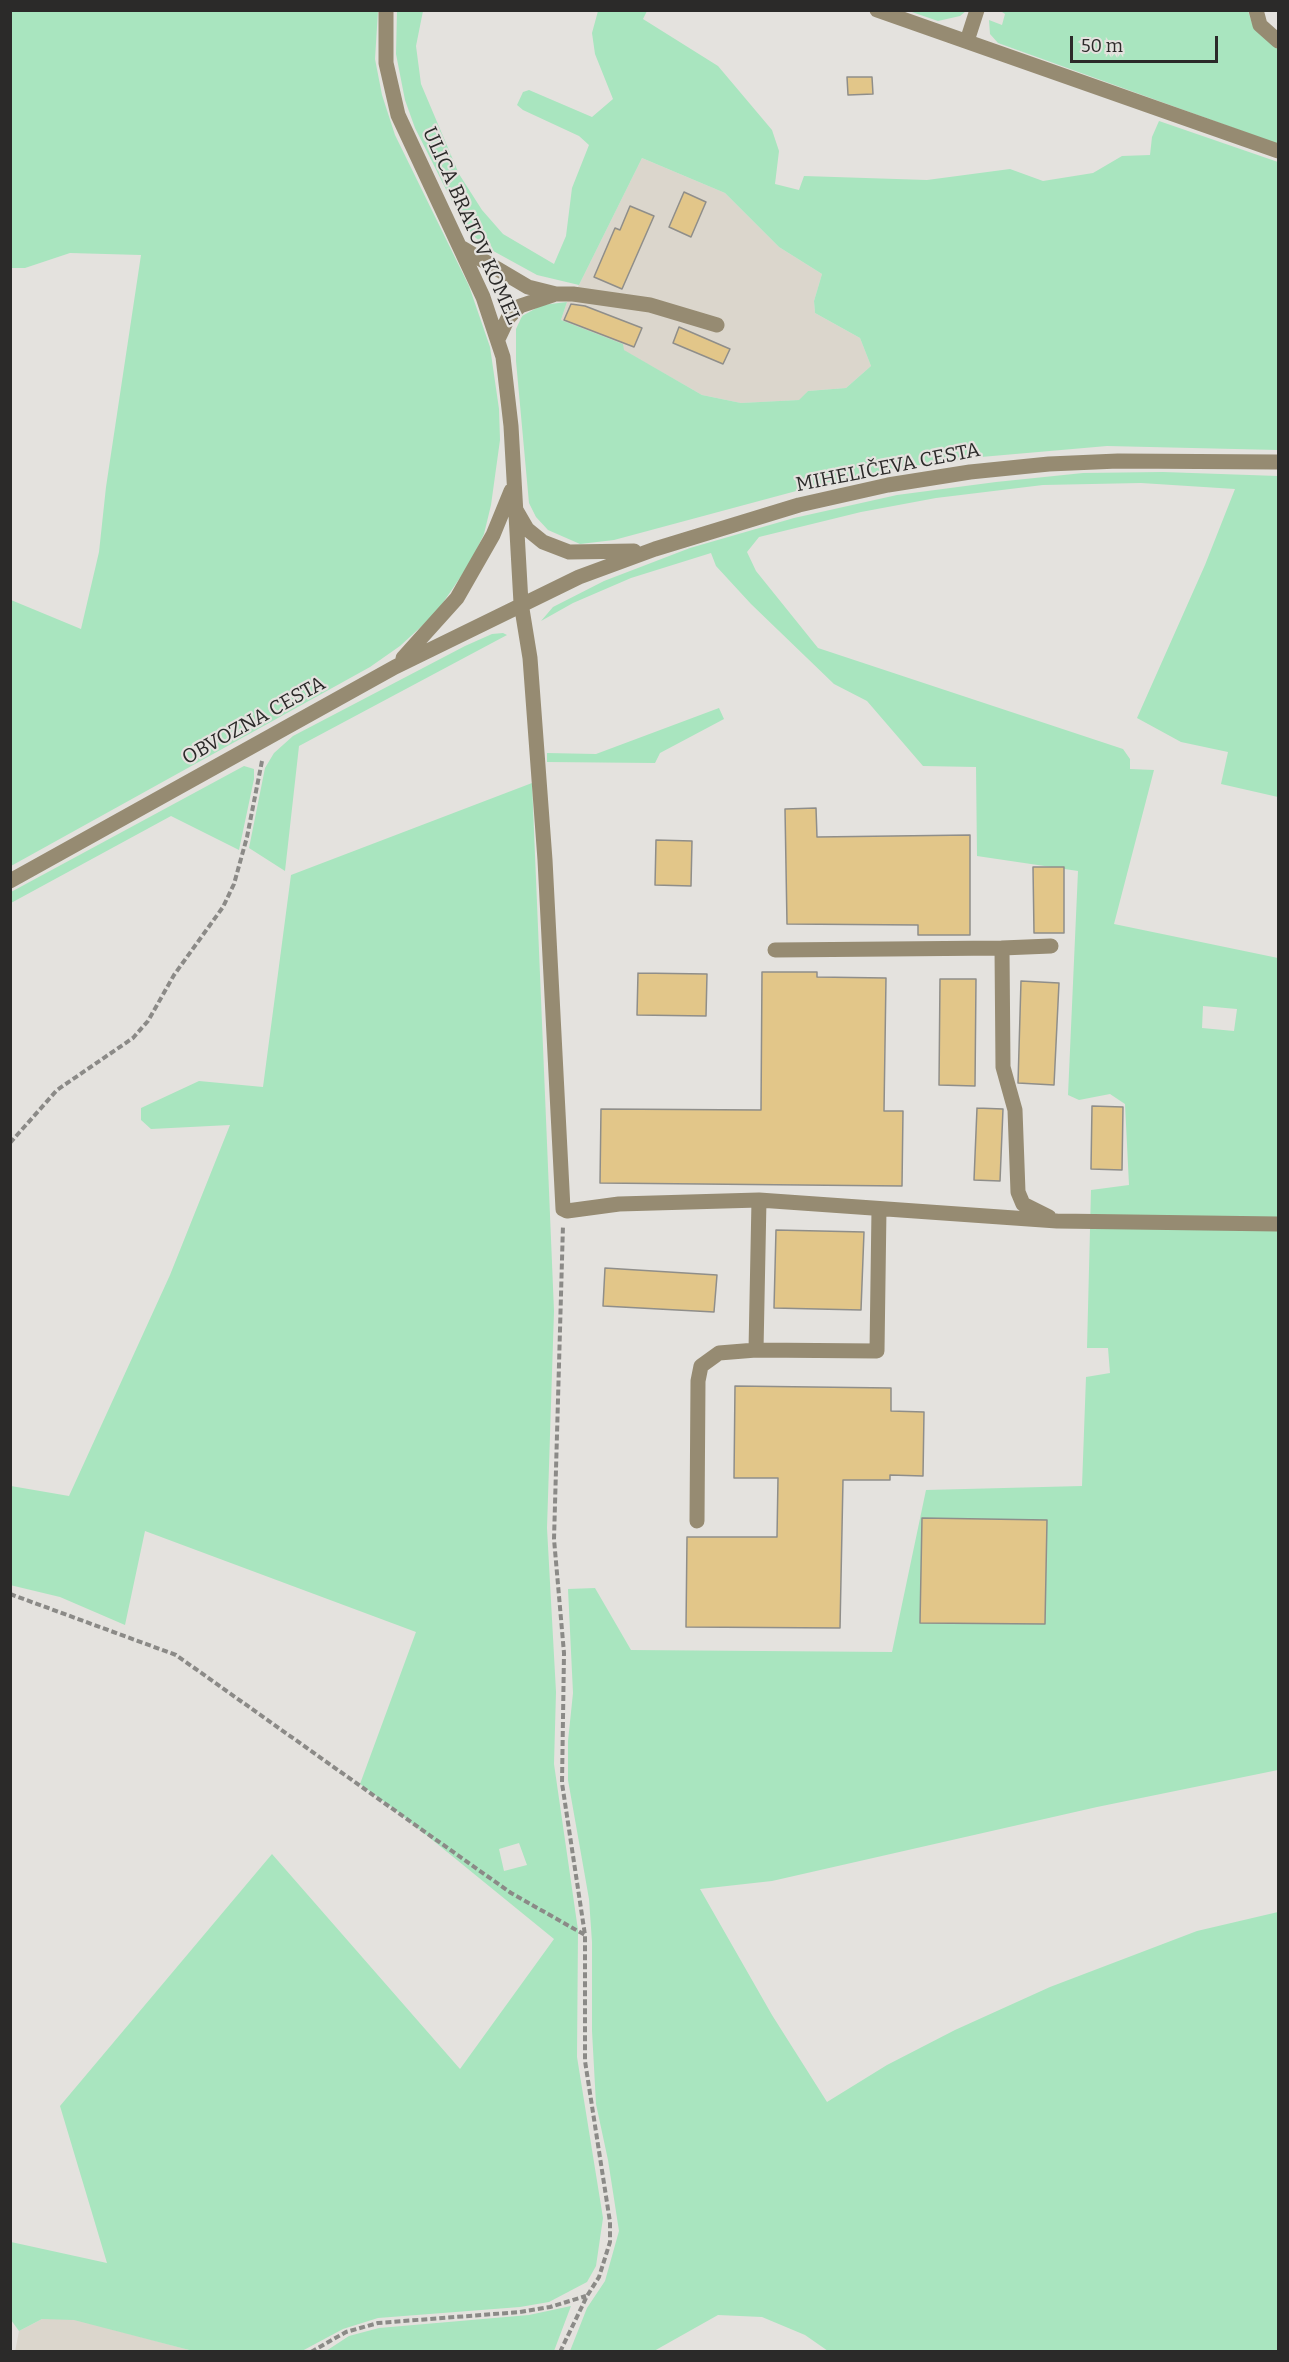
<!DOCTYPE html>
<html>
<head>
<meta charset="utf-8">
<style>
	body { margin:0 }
	#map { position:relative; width:1289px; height:2362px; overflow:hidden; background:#e4e2de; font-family:Bitter,serif }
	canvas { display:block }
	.frame { position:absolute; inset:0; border:12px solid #2b2a29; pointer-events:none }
	.scale { position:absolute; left:1070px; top:36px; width:148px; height:27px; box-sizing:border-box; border:3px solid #2b2a29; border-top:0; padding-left:8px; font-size:18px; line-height:21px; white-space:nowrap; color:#2b2a29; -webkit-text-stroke:4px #e4e2de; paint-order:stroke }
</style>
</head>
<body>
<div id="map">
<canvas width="1289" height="2362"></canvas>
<div class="frame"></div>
<div class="scale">50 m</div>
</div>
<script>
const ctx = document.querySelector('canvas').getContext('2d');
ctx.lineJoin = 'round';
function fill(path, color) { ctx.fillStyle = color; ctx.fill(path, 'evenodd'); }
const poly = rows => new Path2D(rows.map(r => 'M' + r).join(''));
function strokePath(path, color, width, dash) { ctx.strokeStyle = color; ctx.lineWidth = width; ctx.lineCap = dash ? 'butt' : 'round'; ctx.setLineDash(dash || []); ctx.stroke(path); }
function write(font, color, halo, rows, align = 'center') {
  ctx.font = font + ' Bitter,serif'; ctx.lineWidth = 4.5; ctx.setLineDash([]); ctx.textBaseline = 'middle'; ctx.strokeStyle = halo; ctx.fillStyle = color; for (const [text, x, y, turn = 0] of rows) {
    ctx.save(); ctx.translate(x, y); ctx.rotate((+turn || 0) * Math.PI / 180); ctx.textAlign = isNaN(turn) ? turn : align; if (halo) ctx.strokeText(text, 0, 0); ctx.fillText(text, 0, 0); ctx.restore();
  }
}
fill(poly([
	[642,158,725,193,779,247,822,274,814,301,815,313,860,338,871,366,846,388,808,391,800,400,741,403,702,395,623,350,561,320,567,302,579,285],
	[42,2319,74,2319,193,2351,15,2352,19,2331]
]), '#dbd6cc');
fill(poly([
	[999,10,1248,11,1252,23,1278,47,1278,144,998,43,990,34,989,20,1002,25,1005,14],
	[11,11,378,11,375,59,382,95,395,135,469,286,490,347,499,409,500,440,491,505,484,534,470,563,436,613,400,646,370,667,11,866,11,600,81,629,99,552,106,487,141,255,70,253,25,268,11,268],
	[397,11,423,11,416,46,421,84,459,174,482,210,503,234,554,264,566,236,572,188,589,145,579,136,523,110,517,105,523,92,529,90,592,117,613,99,595,54,592,33,598,11,647,11,643,19,718,66,772,130,779,151,775,184,799,190,804,176,927,180,1010,169,1043,181,1093,173,1122,156,1150,155,1152,137,1159,121,1278,162,1278,450,1107,446,981,457,891,469,826,483,614,540,580,544,548,530,536,517,529,503,516,361,516,329,522,316,542,305,567,302,561,320,623,344,624,350,702,395,741,403,799,400,808,391,846,388,871,366,860,338,815,313,814,301,822,274,779,247,725,193,642,158,579,285,537,275,486,247,466,229,415,128,405,100,396,54],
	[909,11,966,11,960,16,938,21],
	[1163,472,1278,476,1278,797,1221,784,1228,752,1181,742,1137,718,1205,565,1235,489,1141,483,1043,485,936,498,861,512,759,537,747,552,756,571,818,648,1123,749,1130,759,1130,769,1154,770,1114,924,1278,958,1278,1770,1097,1807,772,1881,700,1889,772,2015,827,2102,887,2065,955,2030,1050,1987,1197,1931,1278,1912,1278,2351,828,2351,805,2335,762,2317,718,2315,654,2351,570,2351,587,2308,605,2281,619,2231,608,2160,596,2104,592,2031,592,1942,589,1899,568,1780,568,1741,573,1693,568,1589,595,1588,631,1650,892,1652,926,1490,1082,1486,1086,1377,1110,1373,1108,1348,1087,1348,1091,1190,1129,1185,1125,1104,1110,1094,1079,1100,1068,1095,1078,871,977,856,976,767,923,766,867,701,834,684,751,604,716,566,711,553,631,578,573,603,541,621,553,607,604,581,690,548,794,518,897,495,996,482,1083,473],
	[1203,1006,1237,1009,1234,1031,1202,1028],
	[503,633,507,635,299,746,285,871,249,848,265,768,274,753,293,736,465,646,492,634],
	[719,708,724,719,660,753,655,763,547,762,547,753,596,754],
	[244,766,254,769,254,779,239,850,171,816,11,903,11,892],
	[532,783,554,1311,547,1528,556,1692,554,1764,578,1930,577,2057,603,2218,596,2266,587,2282,549,2302,520,2307,378,2318,343,2329,302,2351,193,2351,74,2320,42,2319,19,2331,11,2320,11,2242,107,2263,60,2106,272,1854,460,2069,554,1939,398,1812,360,1784,416,1632,145,1531,125,1625,60,1597,10,1585,11,1486,69,1496,170,1275,230,1125,151,1129,141,1120,141,1108,199,1081,263,1087,291,875],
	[519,1843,527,1865,504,1871,499,1849],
	[571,2306,554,2351,326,2351,349,2336,379,2328,529,2315]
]), '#a9e5bf');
const building = poly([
	[847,77,872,77,873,94,848,95,847,77],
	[684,192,706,202,691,237,669,227,684,192],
	[630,206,654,216,622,289,594,277,615,228,620,230,630,206],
	[571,304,585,306,642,328,634,347,564,320,571,304],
	[679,327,730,349,723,364,673,343,679,327],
	[816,808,817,837,970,835,970,935,918,935,918,925,787,924,785,809,816,808],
	[656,840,692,841,691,886,655,885,656,840],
	[1033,867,1064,867,1064,933,1034,933,1033,867],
	[762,972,817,972,817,977,886,978,884,1111,903,1111,902,1186,600,1183,601,1109,761,1110,762,972],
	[638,973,707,974,706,1016,637,1015,638,973],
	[940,979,976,979,975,1086,939,1085,940,979],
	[1021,981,1059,983,1054,1085,1018,1083,1021,981],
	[1092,1106,1123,1107,1122,1170,1091,1169,1092,1106],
	[977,1108,1003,1109,1000,1181,974,1180,977,1108],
	[776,1230,864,1232,861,1310,774,1308,776,1230],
	[605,1268,717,1275,714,1312,603,1306,605,1268],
	[735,1386,891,1388,891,1411,924,1412,923,1476,890,1475,890,1480,843,1480,840,1628,686,1627,687,1537,777,1537,778,1478,734,1478,735,1386],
	[922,1518,1047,1520,1045,1624,920,1623,922,1518]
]);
fill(building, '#e2c689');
strokePath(building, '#8f8e8a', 1.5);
strokePath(poly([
	[10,1143,57,1090,133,1038,148,1021,174,975,223,907,234,884,247,837,262,761],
	[10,1594,176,1655,511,1893,585,1935],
	[311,2352,346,2332,378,2323,520,2312,550,2307,586,2296],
	[560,2352,587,2296,599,2277,610,2242,610,2222,585,2061,585,1935,562,1783,564,1653,554,1539,563,1225]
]), '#8b8a87', 4, [6, 3]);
strokePath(poly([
	[386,10,386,63,398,115,483,297,503,357,511,426,521,603,530,658,545,860,563,1209,567,1211,619,1204,759,1200,1057,1221,1278,1224],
	[877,10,1278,151],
	[1256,10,1260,25,1278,41],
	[967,41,977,10],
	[462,248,528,287,556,294,573,294,650,305,717,325],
	[499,337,508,318,520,306,553,295],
	[516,510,527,529,543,542,569,552,634,551],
	[403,658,457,598,493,535,511,491],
	[10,881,395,667,579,577,655,549,799,505,888,485,970,472,1049,464,1118,461,1278,462],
	[775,950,1002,948],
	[1049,1217,1023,1204,1018,1192,1015,1110,1003,1067,1002,948,1051,946],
	[756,1350,877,1351,879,1209],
	[697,1521,698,1381,701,1366,719,1353,756,1350,759,1200]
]), '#968b72', 15);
write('20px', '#2b2a29', '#e4e2de', [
	["ULICA BRATOV KOMEL",471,226,66],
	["MIHELIČEVA CESTA",888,468,-11],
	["OBVOZNA CESTA",254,721,-29]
]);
</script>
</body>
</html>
